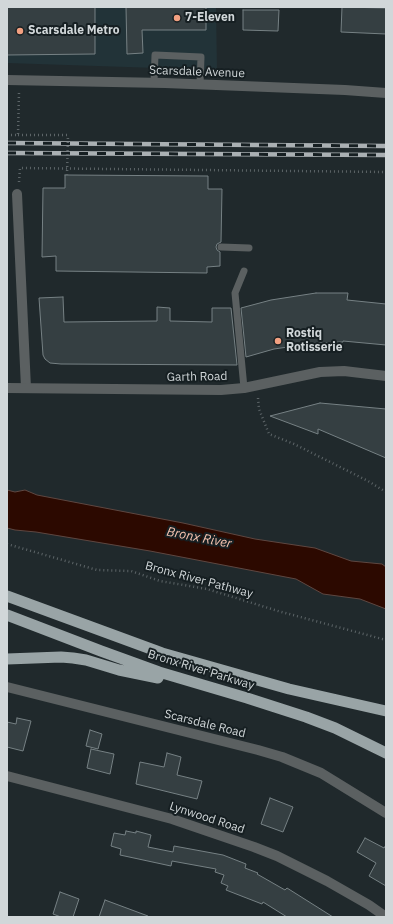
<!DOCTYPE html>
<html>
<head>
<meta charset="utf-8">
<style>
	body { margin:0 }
	#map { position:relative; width:393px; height:924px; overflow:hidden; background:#20292c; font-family:"IBM Plex Sans",sans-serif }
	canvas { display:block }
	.frame { position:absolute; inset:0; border:8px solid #d1d7d9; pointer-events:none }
</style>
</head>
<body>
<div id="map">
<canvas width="393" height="924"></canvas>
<div class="frame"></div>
</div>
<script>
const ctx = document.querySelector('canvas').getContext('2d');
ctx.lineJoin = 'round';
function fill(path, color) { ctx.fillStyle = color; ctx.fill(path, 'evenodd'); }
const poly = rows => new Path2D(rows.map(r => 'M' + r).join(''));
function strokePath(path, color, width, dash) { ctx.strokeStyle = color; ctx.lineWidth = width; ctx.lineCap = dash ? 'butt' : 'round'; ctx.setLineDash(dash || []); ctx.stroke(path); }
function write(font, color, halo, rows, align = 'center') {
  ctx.font = font + ' "IBM Plex Sans",sans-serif'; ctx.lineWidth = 4; ctx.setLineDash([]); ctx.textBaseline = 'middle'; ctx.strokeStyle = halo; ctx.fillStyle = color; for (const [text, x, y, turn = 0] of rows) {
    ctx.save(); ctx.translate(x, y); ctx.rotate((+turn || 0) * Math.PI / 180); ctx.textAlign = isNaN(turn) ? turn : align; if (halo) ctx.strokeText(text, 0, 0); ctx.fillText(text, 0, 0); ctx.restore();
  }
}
fill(poly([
	[7,7,216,7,217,70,7,63]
]), '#223338');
const water = poly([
	[7,490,15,492,25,490,37,495,183,523,255,539,315,548,351,561,382,564,386,567,386,609,360,599,323,594,296,579,150,551,36,532,15,530,7,528,7,490]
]);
fill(water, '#2c0900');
strokePath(water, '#5e4741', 1);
const building = poly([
	[7,7,95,7,95,54,7,55,7,7],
	[126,7,206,7,206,30,142,30,143,53,127,54,126,7],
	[342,7,386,8,386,34,341,32,342,7],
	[243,10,279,10,278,31,243,30,243,10],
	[65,175,208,176,208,189,222,189,221,242,217,244,216,247,217,250,220,252,220,266,207,267,207,273,56,271,56,256,42,257,43,188,65,188,65,175],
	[316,293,348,293,347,300,386,304,386,345,343,341,343,342,316,343,274,349,246,357,241,308,271,300,316,293],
	[63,297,64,322,157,321,157,307,170,308,170,321,212,322,212,308,231,308,237,365,61,364,50,363,45,359,43,355,39,298,63,297],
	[320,403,386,409,386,458,318,429,318,434,270,416,320,403],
	[17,718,31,721,23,751,7,747,7,722,16,724,17,718],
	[90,730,102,734,98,749,86,746,90,730],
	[91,749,114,754,110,774,87,768,91,749],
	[167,753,181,757,177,775,202,781,197,799,136,784,140,762,164,767,167,753],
	[270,798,293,807,283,832,261,824,270,798],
	[126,831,136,833,136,831,151,835,148,847,173,852,174,846,223,855,246,864,245,868,258,873,257,874,285,890,287,888,333,917,287,917,263,902,262,904,226,890,228,886,221,883,224,875,215,872,216,869,172,861,171,866,120,855,121,849,111,846,114,833,125,835,126,831],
	[365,838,384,848,386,845,386,886,369,876,376,863,357,852,365,838],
	[60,892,79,899,73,917,61,917,53,914,60,892],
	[105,900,148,916,147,917,99,917,105,900]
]);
fill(building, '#353f42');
strokePath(building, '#768184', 1);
strokePath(poly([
	[7,135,18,135,19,92],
	[18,135,68,135],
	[19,182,20,168,386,172],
	[258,398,259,409,269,434,294,444,368,481,386,492],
	[7,544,97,570,131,571,160,581,207,589,278,611,386,640]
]), '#5d6568', 2.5, [1, 3]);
strokePath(poly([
	[154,83,155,55,201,57,200,84],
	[221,247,249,248],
	[244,388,235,293,244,271]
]), '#5b6061', 7);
strokePath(poly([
	[17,194,26,388],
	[7,687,258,750,282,757,321,773,386,813],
	[7,776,172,819,254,847,277,856,327,881,369,905,386,917]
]), '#5b6061', 10);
strokePath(poly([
	[7,80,165,83,345,90,386,93],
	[7,388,221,390,244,388,320,372,344,371,386,376]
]), '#5b6061', 10);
strokePath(poly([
	[7,596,162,653,289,689,386,711],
	[7,615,101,651,159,672,247,698,306,717,335,728,386,753],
	[7,659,61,657,73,658,86,660,119,670,158,678]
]), '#99a4a6', 11);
const rail = poly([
	[7,143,386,146],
	[7,153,386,155]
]);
strokePath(rail, '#aab0b3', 4.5);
strokePath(rail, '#161f22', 3, [9]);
strokePath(poly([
	[67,175,68,135]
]), '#5d6568', 2.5, [1, 3]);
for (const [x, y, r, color] of [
	[177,18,4,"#f2a081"],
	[20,31,4,"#f2a081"],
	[278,341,4,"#f2a081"]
]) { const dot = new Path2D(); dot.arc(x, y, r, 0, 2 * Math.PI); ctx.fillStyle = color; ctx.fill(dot); strokePath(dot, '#161f22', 1.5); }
write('bold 12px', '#d1d7d9', '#161f22', [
	["7-Eleven",185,18],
	["Scarsdale Metro",28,31],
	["Rostiq",286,334],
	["Rotisserie",286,348]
], 'left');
write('12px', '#d1d7d9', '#161f22', [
	["Scarsdale Avenue",197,72,2],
	["Garth Road",197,377,-1],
	["Bronx River Pathway",199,580,15],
	["Bronx River Parkway",201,670,17],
	["Scarsdale Road",205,724,14],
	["Lynwood Road",207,818,18]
]);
write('italic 13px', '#f6c3b0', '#161f22', [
	["Bronx River",199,538,11]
]);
</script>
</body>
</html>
